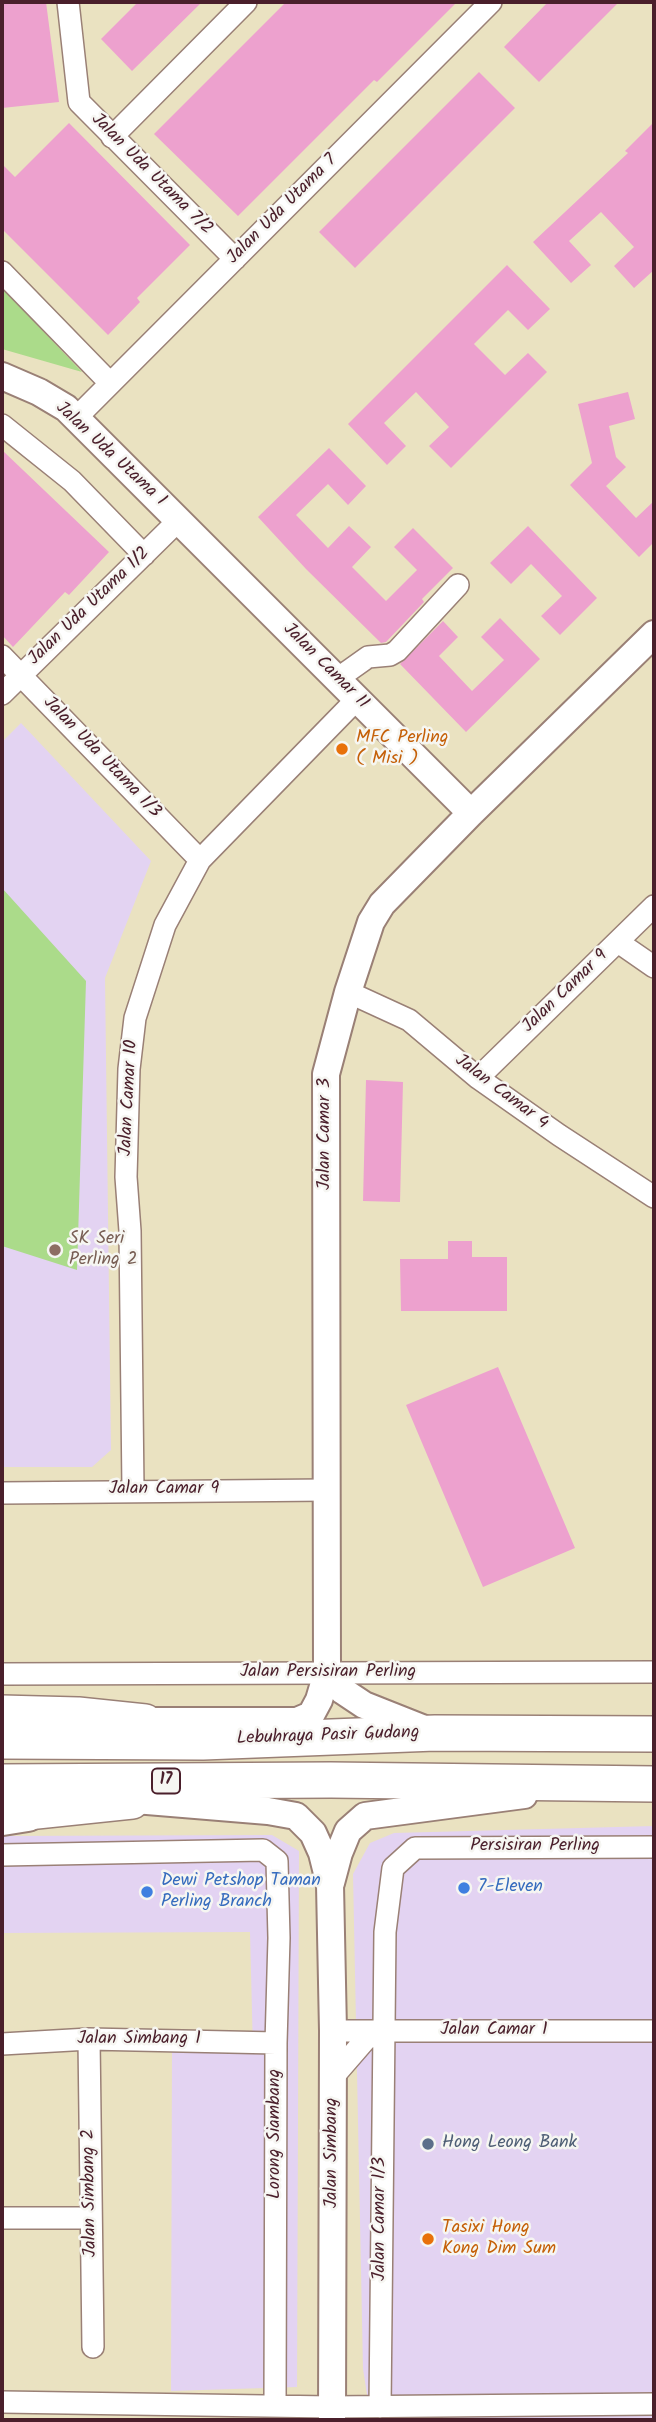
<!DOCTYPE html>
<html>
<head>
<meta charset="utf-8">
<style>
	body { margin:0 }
	#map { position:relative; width:656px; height:2422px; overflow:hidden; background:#eae2c1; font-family:Kalam,sans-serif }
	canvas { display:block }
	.frame { position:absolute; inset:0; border:4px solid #4a1f2b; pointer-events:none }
</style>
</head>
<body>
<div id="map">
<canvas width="656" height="2422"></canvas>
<div class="frame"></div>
</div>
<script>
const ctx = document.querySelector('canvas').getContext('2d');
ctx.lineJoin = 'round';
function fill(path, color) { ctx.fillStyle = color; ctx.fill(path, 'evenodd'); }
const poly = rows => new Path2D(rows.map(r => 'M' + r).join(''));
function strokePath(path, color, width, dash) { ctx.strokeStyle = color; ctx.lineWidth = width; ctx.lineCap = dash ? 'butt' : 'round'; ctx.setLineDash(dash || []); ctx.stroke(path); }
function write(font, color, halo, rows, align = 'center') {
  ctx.font = font + ' Kalam,sans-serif'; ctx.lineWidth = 5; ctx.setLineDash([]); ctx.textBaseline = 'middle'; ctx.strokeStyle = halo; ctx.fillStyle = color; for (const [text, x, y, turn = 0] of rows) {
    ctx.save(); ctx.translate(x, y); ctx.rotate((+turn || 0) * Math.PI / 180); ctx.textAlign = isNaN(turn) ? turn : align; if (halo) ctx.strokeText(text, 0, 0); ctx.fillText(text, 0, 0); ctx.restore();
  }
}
fill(poly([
	[21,723,151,861,105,978,111,1450,92,1467,2,1467,2,742],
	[654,1826,654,2420,371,2420,363,2369,353,1874,370,1843,394,1833],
	[272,1835,299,1851,297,2387,171,2391,172,2049,253,2052,250,1932,2,1933,2,1836]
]), '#e3d3f2');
fill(poly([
	[2,288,82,372,2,349],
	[2,888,86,981,77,1270,2,1246]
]), '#abdb8a');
fill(poly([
	[2,2,46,2,59,102,2,108],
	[138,2,202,2,132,71,101,39],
	[286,2,457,2,377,82,374,80,238,216,154,134],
	[548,2,619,2,539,82,504,47],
	[479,72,515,108,355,268,319,232],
	[654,122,654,270,634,288,614,266,634,247,601,212,569,241,591,265,571,283,533,242,628,153,625,151],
	[69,123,190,245,137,298,140,302,108,335,2,229,2,164,15,177],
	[507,265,550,309,528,330,508,310,474,344,505,375,528,353,547,372,451,468,429,446,449,427,416,392,384,423,406,446,387,465,348,424],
	[628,392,635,419,609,426,616,457,626,467,606,486,636,518,654,501,654,542,639,557,570,485,592,463,578,404],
	[329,448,366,486,348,505,328,484,296,515,328,548,349,526,371,547,352,567,386,601,417,570,394,547,413,528,453,568,422,599,424,602,386,642,381,643,306,569,258,517],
	[2,450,109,552,69,595,65,592,13,647,2,635],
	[528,526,597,598,560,635,541,616,562,596,531,564,511,584,490,563],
	[500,618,540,659,466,732,400,664,443,621,458,637,439,656,472,691,504,660,481,637],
	[366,1080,403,1082,400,1202,363,1201],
	[448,1241,472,1241,472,1257,507,1257,507,1311,401,1311,400,1259,448,1259],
	[498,1367,575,1548,483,1587,406,1405]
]), '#eda1ce');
const minor = poly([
	[68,2,79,102,235,259],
	[112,137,246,2],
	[2,272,110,383],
	[76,418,491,2],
	[2,425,72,481,144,555],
	[2,656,200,860],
	[337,679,368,657,390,655,397,651,458,585],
	[2,694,179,520],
	[618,942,654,967],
	[348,992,409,1020,478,1078,559,1135,654,1197],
	[478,1078,654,906],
	[133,1490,130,1231,126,1177,129,1069,135,1018,165,925,200,860,357,699],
	[2,1493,327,1490],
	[2,1674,654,1672],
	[2,1855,263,1850,277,1861,279,1938,276,2043,275,2406],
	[333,2031,654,2031],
	[89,2039,93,2347],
	[2,2044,89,2039,276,2043],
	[333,2077,366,2039,383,2031],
	[2,2218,91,2218],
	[2,2402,331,2407,654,2404],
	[380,2407,385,1932,393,1868,415,1848,654,1847]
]);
const tertiary = poly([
	[2,376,39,392,66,408,471,813],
	[327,1673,343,1691,364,1705,427,1730],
	[143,1721,297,1721,311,1715,319,1700,327,1673,326,1074,348,992,371,922,382,904,471,813,654,634],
	[135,1800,268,1811,296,1816,313,1833,322,1853,330,1885,333,2031,332,2420],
	[331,1883,339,1853,348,1831,365,1816,524,1795]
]);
const trunk = poly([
	[2,1713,78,1715,145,1722],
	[2,1741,203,1742,435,1733,654,1734],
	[2,1782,331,1780,654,1784],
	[2,1810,27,1812,132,1801]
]);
const motorway = poly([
	[2,1816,27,1812]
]);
strokePath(minor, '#9a8076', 24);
strokePath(tertiary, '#9a8076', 30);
strokePath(trunk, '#9a8076', 38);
strokePath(motorway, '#9a8076', 42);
strokePath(minor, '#fff', 21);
strokePath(tertiary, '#fff', 26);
strokePath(trunk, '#fff', 35);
strokePath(motorway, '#fff', 38);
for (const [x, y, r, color] of [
	[342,749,7,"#e8710a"],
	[55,1250,7,"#8d6e63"],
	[464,1888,7,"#3f7fe0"],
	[147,1892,7,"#3f7fe0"],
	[428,2144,7,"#5c6f8a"],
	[428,2239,7,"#e8710a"]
]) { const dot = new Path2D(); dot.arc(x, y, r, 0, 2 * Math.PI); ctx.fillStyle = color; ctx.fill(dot); strokePath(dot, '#f6f6f2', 2.5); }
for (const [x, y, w] of [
	[166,1781,28]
]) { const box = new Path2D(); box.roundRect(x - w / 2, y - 12.5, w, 25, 5); ctx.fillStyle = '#f6f6f2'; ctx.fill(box); strokePath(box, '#4a1f2b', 2); }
write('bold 16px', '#4a1f2b', null, [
	["17",166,1781]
]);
write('18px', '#4a1f2b', '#f6f6f2', [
	["Jalan Uda Utama 7/2",151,175,45],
	["Jalan Uda Utama 7",283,210,-45],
	["Jalan Uda Utama 1",110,455,43],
	["Jalan Uda Utama 1/2",90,607,-44],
	["Jalan Camar 11",325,667,45],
	["Jalan Uda Utama 1/3",101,758,46],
	["Jalan Camar 9",566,992,-44],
	["Jalan Camar 4",501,1093,37],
	["Jalan Camar 10",130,1098,-87],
	["Jalan Camar 3",326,1134,-90],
	["Jalan Camar 9",164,1490],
	["Jalan Persisiran Perling",328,1673],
	["Lebuhraya Pasir Gudang",328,1737,-2],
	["Persisiran Perling",535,1847],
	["Jalan Camar 1",494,2031],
	["Jalan Simbang 1",139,2040],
	["Lorong Siambang",276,2134,-90],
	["Jalan Simbang",333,2153,-90],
	["Jalan Simbang 2",91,2193,-91],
	["Jalan Camar 1/3",381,2219,-90]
]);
write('18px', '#c56008', '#f6f6f2', [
	["MFC Perling",356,739],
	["( Misi )",356,760],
	["Tasixi Hong",442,2229],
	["Kong Dim Sum",442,2250]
], 'left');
write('18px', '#785e54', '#f6f6f2', [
	["SK Seri",69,1240],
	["Perling 2",69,1261]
], 'left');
write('18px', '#366cbe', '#f6f6f2', [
	["Dewi Petshop Taman",161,1882],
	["Perling Branch",161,1903],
	["7-Eleven",478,1888]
], 'left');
write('18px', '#4e5e75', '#f6f6f2', [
	["Hong Leong Bank",442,2144]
], 'left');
</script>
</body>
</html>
